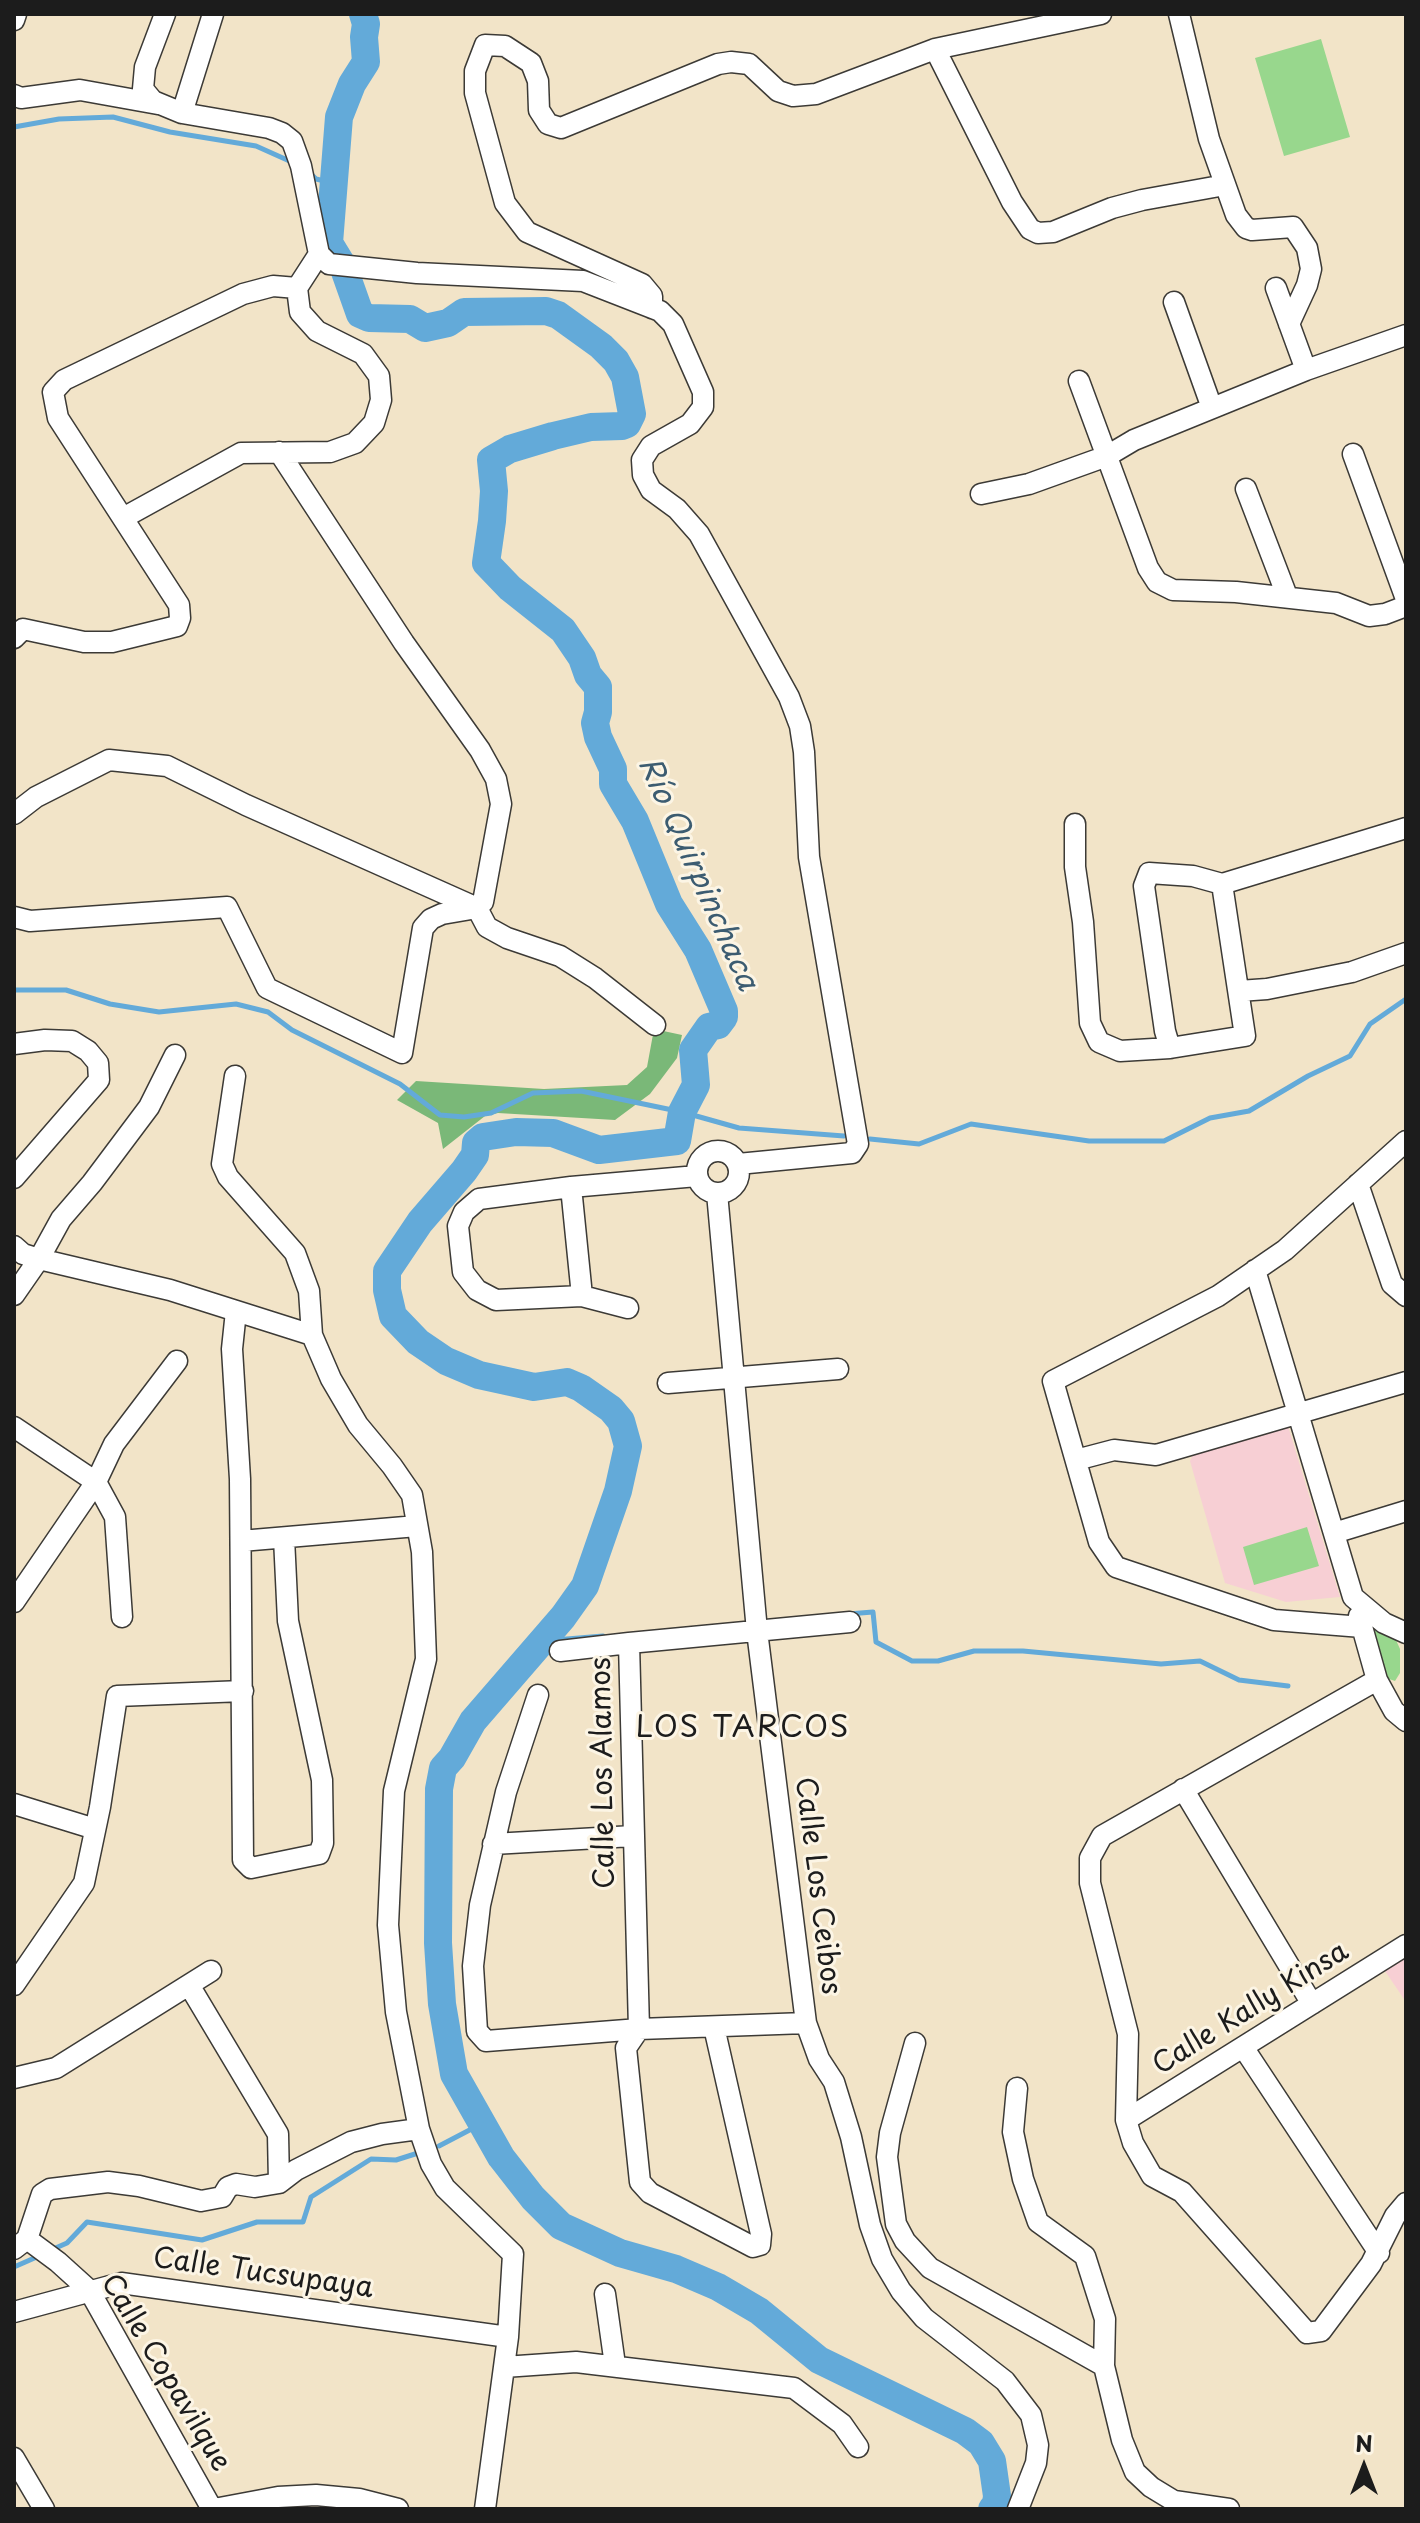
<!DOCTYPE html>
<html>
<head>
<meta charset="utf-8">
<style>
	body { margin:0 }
	#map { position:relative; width:1420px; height:2523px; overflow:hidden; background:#f2e4c8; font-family:"Playpen Sans",sans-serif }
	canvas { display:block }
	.frame { position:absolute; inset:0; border:16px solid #1c1c1c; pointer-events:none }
	.north { position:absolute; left:1324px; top:2427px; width:80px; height:80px; -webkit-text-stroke:6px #fcf5e5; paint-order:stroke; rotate:0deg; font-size:22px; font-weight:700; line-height:32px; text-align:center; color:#1c1c1c }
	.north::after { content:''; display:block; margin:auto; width:28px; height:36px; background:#1c1c1c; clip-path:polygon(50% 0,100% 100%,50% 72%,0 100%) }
</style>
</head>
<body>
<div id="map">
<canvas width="1420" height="2523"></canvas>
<div class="frame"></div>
<div class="north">N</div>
</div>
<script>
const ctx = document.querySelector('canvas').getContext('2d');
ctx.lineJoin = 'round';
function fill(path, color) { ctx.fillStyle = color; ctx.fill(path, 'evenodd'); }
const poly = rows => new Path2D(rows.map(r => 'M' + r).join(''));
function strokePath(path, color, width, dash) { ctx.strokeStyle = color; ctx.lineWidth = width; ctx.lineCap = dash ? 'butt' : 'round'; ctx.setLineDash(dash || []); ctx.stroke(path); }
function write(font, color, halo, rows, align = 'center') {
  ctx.font = font + ' "Playpen Sans",sans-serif'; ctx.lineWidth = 6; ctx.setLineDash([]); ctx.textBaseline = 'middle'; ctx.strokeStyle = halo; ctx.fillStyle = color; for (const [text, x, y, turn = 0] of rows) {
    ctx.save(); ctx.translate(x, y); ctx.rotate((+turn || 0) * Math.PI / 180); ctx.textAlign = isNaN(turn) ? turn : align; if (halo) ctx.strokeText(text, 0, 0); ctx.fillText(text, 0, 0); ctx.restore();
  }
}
fill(poly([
	[1288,1426,1340,1597,1286,1602,1225,1583,1190,1461,1194,1453],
	[1406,1958,1406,2002,1385,1971]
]), '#f7cfd4');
fill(poly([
	[1321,39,1350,137,1284,156,1255,58],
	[1307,1527,1319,1566,1254,1585,1243,1547],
	[1373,1630,1380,1630,1396,1640,1400,1649,1400,1673,1395,1681,1386,1678]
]), '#98d78d');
fill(poly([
	[654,1029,682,1035,677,1058,650,1094,615,1120,498,1113,485,1116,443,1149,438,1123,397,1100,416,1081,544,1089,627,1085,647,1067]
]), '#7ab878');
strokePath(poly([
	[14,127,59,119,113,117,170,132,256,146,294,163],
	[309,172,316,179,333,183],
	[14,990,66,990,110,1004,159,1012,236,1004,268,1012,292,1030,400,1084,440,1115,464,1117,491,1113,533,1093,581,1091,682,1112,739,1128,844,1136],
	[870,1139,919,1144,971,1124,1089,1141,1164,1141,1210,1118,1249,1111,1308,1076,1350,1056,1370,1024,1406,999],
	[848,1614,873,1612,876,1642,912,1661,938,1661,974,1651,1023,1651,1161,1664,1200,1661,1239,1680,1288,1686],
	[543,1641,603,1636],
	[439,2146,483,2123],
	[51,2250,67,2243,87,2222,202,2240,257,2222,303,2222,311,2197,371,2159,396,2160,415,2154],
	[14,2267,39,2256]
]), '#63aad9', 5);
strokePath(poly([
	[363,14,366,24,364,37,366,62,352,84,339,117,329,243,343,266,360,314,369,318,410,319,425,328,448,323,464,312,546,311,558,315,601,346,616,361,625,377,632,414,627,424,622,426,591,427,553,436,510,449,491,460,494,491,492,521,486,563,510,588,563,630,582,658,588,675,598,687,598,712,595,723,598,737,613,769,613,784,635,821,669,904,698,950,724,1011,724,1017,718,1025,709,1027,693,1050,696,1085,682,1112,677,1141,599,1150,553,1133,516,1132,483,1137,476,1143,475,1155,464,1171,420,1222,387,1271,387,1290,393,1316,418,1342,446,1361,479,1375,534,1387,567,1382,581,1388,611,1409,621,1421,628,1446,618,1491,585,1586,563,1617,473,1721,452,1758,443,1768,439,1789,438,1943,442,2004,454,2074,501,2157,533,2198,561,2226,620,2253,676,2269,718,2287,759,2311,819,2360,965,2431,981,2443,992,2461,997,2496,996,2504,992,2509]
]), '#63aad9', 28);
const minor = poly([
	[165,14,145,67,143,89,153,101,182,113,269,128,282,133,292,141,301,166,319,254,329,264,417,273,583,281,660,311,673,324,703,392,703,407,690,424,651,446,642,460,643,475,651,490,677,509,699,534,789,697,800,726,804,752,809,857,858,1144,852,1153,738,1164],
	[1179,14,1209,139,1236,215,1246,228,1252,230,1293,227,1307,248,1311,269,1307,285,1289,324],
	[14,20,16,14],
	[935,49,1012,202,1030,229,1038,233,1053,232,1112,208,1142,200,1225,185],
	[14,95,21,98,80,90,158,104],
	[182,113,213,14],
	[1276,288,1306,370],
	[1174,302,1212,408],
	[652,308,652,296,642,284,527,232,505,203,475,93,475,71,485,45,505,46,531,63,538,81,539,110,548,124,561,128,718,64,731,62,749,64,778,91,793,96,816,94,935,49,1101,14],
	[1079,381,1148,568,1157,582,1173,590,1236,592,1336,603,1369,616,1385,614,1406,606],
	[1353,454,1406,599],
	[1246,489,1287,596],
	[981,494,1029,484,1107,456,1134,440,1306,370,1406,335],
	[123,518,241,453,330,452,355,443,374,423,381,400,379,376,363,354,317,331,300,312,297,288,319,254],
	[14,638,23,629,84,642,112,642,177,626,180,618,179,605,58,418,53,392,64,380,243,294,273,286,297,288],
	[14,814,36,797,109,760,167,766,246,805,477,908,487,927,507,938,560,956,595,978,655,1025],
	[1075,824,1075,867,1083,922,1090,1023,1099,1042,1120,1051,1170,1048,1165,1031,1144,886,1149,873,1193,876,1222,884,1406,828],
	[14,917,30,921,227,907,267,988,402,1053,423,928,431,919,442,914,477,908,483,902,501,804,496,779,480,750,404,643,279,452],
	[1239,991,1267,989,1352,972,1406,953],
	[14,1044,45,1040,72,1041,88,1051,98,1063,99,1080,14,1178],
	[1170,1048,1245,1036,1222,884],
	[235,1076,222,1164,228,1177,295,1253,309,1291,312,1335,331,1379,358,1425,392,1466,412,1495,422,1552,426,1659,394,1791,388,1925,396,2012,419,2129,431,2164,445,2188,513,2254,508,2337,485,2509],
	'697 1172a21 21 0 1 1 42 0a21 21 0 1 1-42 0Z',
	[1358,1184,1392,1284,1406,1296],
	[571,1187,582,1296],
	[717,1193,757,1631,806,2023,819,2059,834,2082,851,2137,870,2225,882,2259,901,2291,924,2318,1005,2381,1031,2415,1038,2445,1036,2463,1018,2509],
	[14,1246,23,1254,39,1259,170,1290,312,1335],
	[1255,1270,1353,1597,1384,1623,1406,1633],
	[14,1295,39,1259,61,1219,92,1183,149,1107,175,1055],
	[628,1308,582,1296,496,1300,477,1290,463,1272,458,1226,464,1212,479,1199,571,1187,697,1176],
	[236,1311,232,1349,240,1479,243,1860,251,1868,319,1854,323,1843,322,1780,288,1621,284,1538],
	[668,1383,838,1369],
	[14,1427,96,1482,115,1517,122,1617],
	[1076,1460,1114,1450,1156,1455,1406,1382],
	[1334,1533,1406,1511],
	[241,1541,417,1526],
	[14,1602,96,1482,114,1444,177,1361],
	[1359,1616,1377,1680,1394,1711,1406,1721],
	[1362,1627,1274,1620,1116,1567,1099,1542,1053,1381,1218,1296,1285,1250,1406,1141],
	[560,1651,629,1643],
	[1377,1680,1102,1836,1090,1858,1090,1883,1128,2034,1126,2120,1133,2143,1152,2176,1182,2192,1307,2333,1321,2331,1371,2264,1395,2216,1406,2203],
	[538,1695,506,1792,480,1905,473,1966,477,2031,486,2041,639,2029,806,2023],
	[1183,1789,1312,2004],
	[14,1804,95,1829],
	[493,1844,633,1836],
	[14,1985,84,1883,100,1807,117,1696,243,1691],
	[189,1985,278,2134,279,2183],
	[714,2027,761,2234,760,2245,753,2247,650,2193,640,2182,626,2048,639,2029,629,1643,850,1622],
	[915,2043,890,2133,887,2157,896,2224,905,2241,930,2268,1104,2366],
	[1243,2047,1379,2253],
	[14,2078,56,2068,211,1971],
	[1017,2088,1013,2132,1023,2179,1038,2222,1085,2256,1105,2319,1104,2366,1122,2440,1135,2472,1151,2487,1174,2501,1229,2509],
	[1126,2120,1406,1945],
	[27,2239,58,2262,89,2290,212,2509],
	[14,2249,27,2239,42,2194,50,2189,108,2182,139,2186,201,2201,222,2197,228,2187,236,2184,255,2187,279,2183,296,2170,351,2142,382,2134,419,2129],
	[605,2294,615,2365],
	[14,2312,121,2283,508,2337],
	[504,2367,576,2362,794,2388,842,2424,858,2447],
	[14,2458,44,2509],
	[214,2509,278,2497,316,2495,359,2499,398,2509]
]);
strokePath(minor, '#3c3a36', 23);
strokePath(minor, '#fff', 20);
write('28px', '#1c1c1c', '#fcf5e5', [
	["Calle Los Alamos",604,1773,-91],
	["Calle Los Ceibos",817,1886,83],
	["Calle Kally Kinsa",1251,2009,-32],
	["Calle Tucsupaya",263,2274,8],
	["Calle Copavilque",165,2373,59]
]);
write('italic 30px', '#3c5c71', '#fcf5e5', [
	["Río Quirpinchaca",697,874,66]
]);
ctx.letterSpacing = '2px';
write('30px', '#1c1c1c', '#fcf5e5', [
	["LOS TARCOS",743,1729]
]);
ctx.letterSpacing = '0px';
</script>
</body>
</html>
